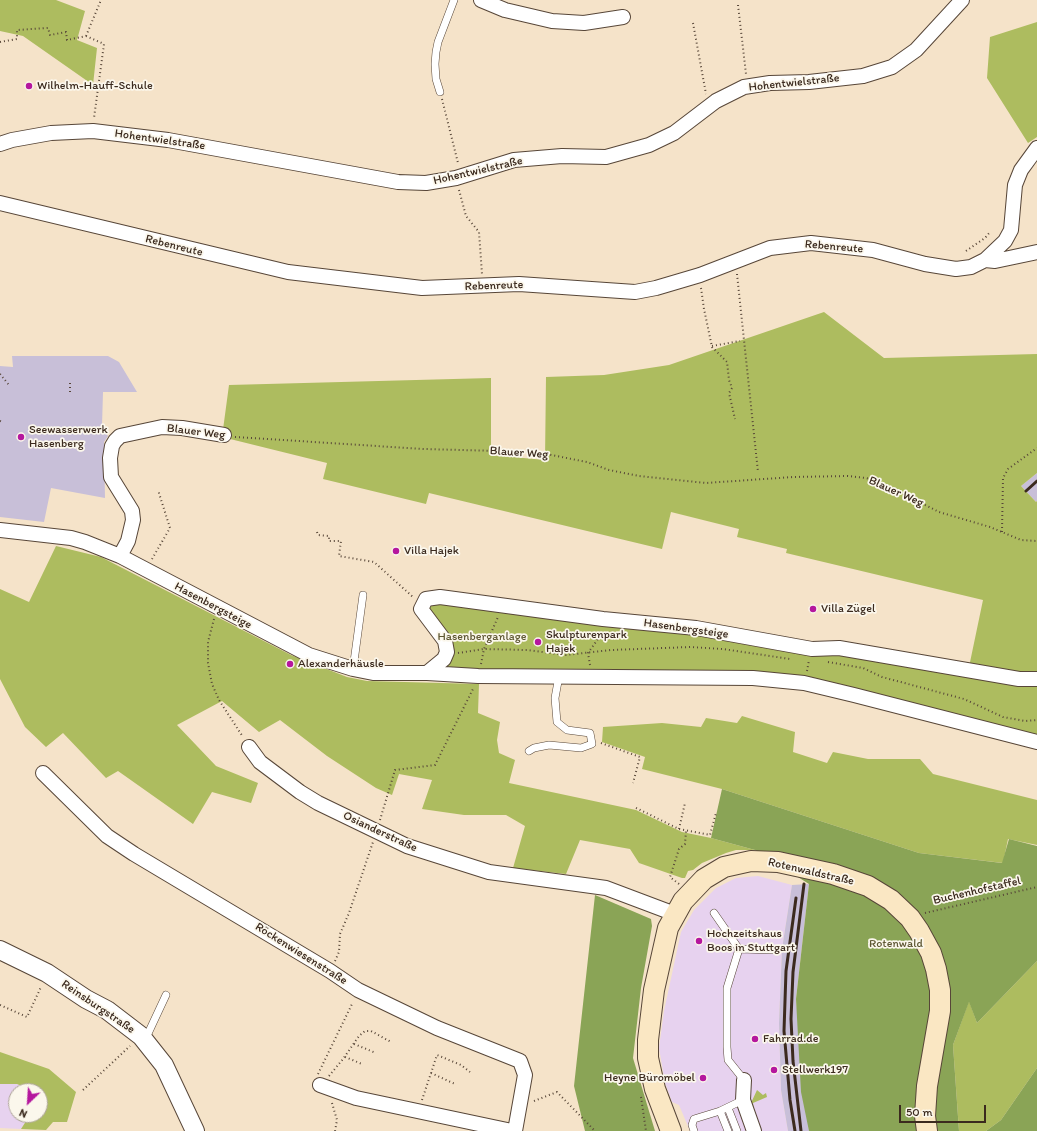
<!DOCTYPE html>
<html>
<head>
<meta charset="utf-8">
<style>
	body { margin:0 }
	#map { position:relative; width:1037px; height:1131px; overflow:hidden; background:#f5e3c9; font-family:Itim,sans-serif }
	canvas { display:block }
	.north { position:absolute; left:8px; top:1083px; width:40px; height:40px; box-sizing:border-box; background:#fbf7ec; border:1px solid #aea59a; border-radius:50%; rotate:205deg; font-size:11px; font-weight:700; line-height:16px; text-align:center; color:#3b2a1e }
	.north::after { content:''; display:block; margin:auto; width:14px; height:18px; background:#b5179e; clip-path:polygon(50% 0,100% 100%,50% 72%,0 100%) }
	.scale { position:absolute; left:899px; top:1105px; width:87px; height:18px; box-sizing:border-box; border:2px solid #3b2a1e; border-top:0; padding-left:5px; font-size:12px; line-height:14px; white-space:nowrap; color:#3b2a1e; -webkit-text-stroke:3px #fbf7ec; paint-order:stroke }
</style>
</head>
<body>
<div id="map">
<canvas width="1037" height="1131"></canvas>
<div class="north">N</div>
<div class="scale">50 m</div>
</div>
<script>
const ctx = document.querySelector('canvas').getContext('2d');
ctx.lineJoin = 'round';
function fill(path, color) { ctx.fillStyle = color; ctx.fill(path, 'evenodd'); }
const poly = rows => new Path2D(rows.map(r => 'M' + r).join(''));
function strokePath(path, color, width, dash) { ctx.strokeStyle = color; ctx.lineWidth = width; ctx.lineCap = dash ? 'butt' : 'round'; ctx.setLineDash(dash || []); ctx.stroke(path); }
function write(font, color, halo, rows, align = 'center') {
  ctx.font = font + ' Itim,sans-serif'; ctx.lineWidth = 3.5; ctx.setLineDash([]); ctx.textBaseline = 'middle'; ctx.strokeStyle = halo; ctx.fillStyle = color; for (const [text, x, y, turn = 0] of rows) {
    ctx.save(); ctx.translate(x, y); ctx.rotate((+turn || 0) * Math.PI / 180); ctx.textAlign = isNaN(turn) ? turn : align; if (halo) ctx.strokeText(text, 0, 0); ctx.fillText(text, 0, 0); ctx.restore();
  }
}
fill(poly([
	[758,876,792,885,782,949,779,1023,781,1090,788,1131,690,1131,679,1105,672,1102,665,1083,659,1048,664,1011,681,932,694,910,716,888,736,878],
	[0,1084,17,1084,34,1091,16,1091,16,1115,30,1115,21,1129,0,1128]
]), '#e7d2ef');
fill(poly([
	[12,356,108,356,119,362,137,392,103,392,102,426,108,436,104,442,105,498,51,488,44,522,0,517,0,366,13,367],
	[1037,473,1037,501,1036,502,1021,486],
	[809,884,796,999,809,1131,788,1131,781,1090,779,1023,782,949,792,885]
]), '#c8bfd8');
fill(poly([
	[0,0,56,0,85,11,77,40,97,48,93,85,23,36,0,31],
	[1037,22,1037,137,1028,143,987,78,990,37],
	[824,312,884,358,1037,354,1037,473,1021,486,1036,502,1037,501,1037,673,1020,673,969,667,983,600,786,553,787,549,737,537,739,529,671,512,662,549,429,493,426,504,323,479,327,463,222,437,229,385,491,378,491,455,545,460,546,377,604,375,669,365],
	[56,546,101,557,291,655,347,677,367,681,479,684,478,713,500,722,497,740,499,753,515,760,509,783,636,810,682,832,711,838,755,850,736,850,726,853,702,863,693,870,688,871,685,878,682,878,639,863,630,849,580,840,566,874,513,868,525,826,506,815,464,815,422,809,432,780,399,774,392,795,376,788,327,756,280,720,259,732,222,701,177,725,216,766,258,783,251,803,212,792,193,824,118,771,106,778,63,733,46,747,25,727,0,679,0,589,29,602],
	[439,599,1037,680,1037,735,802,679,433,670,451,653,431,617,427,601],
	[742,716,795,732,793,752,827,763,833,752,868,759,920,759,933,774,1037,800,1037,845,1008,839,1003,863,919,853,722,789,642,769,645,757,602,742,603,727,662,723,701,727,706,718,737,723],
	[1037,961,1037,1068,1001,1120,986,1131,959,1131,953,1045,969,1001,977,1023],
	[0,1052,49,1069,76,1092,67,1122,53,1122,46,1130,21,1129,30,1115,40,1115,40,1099,43,1094,40,1093,40,1091,34,1091,17,1084,0,1084],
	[757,1090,763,1095,766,1093,767,1097,753,1103,754,1111,751,1103]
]), '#adbc5f');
fill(poly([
	[722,789,919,853,1002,863,1009,839,1037,846,1037,961,977,1023,969,1002,953,1045,959,1131,809,1131,801,1092,796,999,809,884,755,850,711,838],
	[595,895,651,919,652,926,641,988,633,1058,655,1131,585,1131,574,1086],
	[1037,1068,1037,1131,986,1131,1001,1120]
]), '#8aa456');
const service = poly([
	[440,92,436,79,435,64,436,52,438,42,454,0],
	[353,669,363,595],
	[529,751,534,748,549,745,581,748,592,744,590,733,567,730,557,722,555,698,559,676],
	[714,913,739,949,727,988,727,1047,728,1060,744,1080],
	[739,949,774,950],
	[145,1040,166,995],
	[728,1108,737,1131],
	[720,1111,728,1131],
	[694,1131,692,1125,694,1119,720,1111,743,1100]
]);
const minor = poly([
	[481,0,505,10,552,21,584,23,623,17],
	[0,144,12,140,51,133,93,131,168,140,398,182,426,183,456,178,514,160,562,156,606,157,649,145,674,133,716,101,744,87,770,83,809,82,863,76,892,67,916,50,962,0],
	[0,203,288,272,422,288,519,284,635,292,656,288,700,275,770,248,811,243,873,250,925,264,956,269,971,267,985,260,1005,241,1011,230,1015,185,1021,170,1037,148],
	[985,260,995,261,1037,252],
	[0,530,71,538,85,542,120,556,309,655,353,669,373,673,427,673,478,676,753,678,804,683,854,695,1037,742],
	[120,556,128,541,133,520,132,511,111,477,110,458,112,446,115,441,120,436,162,427,182,428,224,435],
	[427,673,444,659,447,652,445,641,421,609,426,599,440,597,603,619,696,628,812,649,839,648,1019,679,1037,679],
	[249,747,260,762,300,792,318,803,407,846,489,872,606,888,675,914],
	[43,773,107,836,134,854,330,971,358,990,437,1028,520,1061,525,1075,515,1131],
	[744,1080,743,1100,754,1131],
	[320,1085,356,1098,512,1131]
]);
const tertiary = poly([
	[0,950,47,973,86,999,107,1010,141,1036,164,1065,195,1131]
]);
const secondary = poly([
	[671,1131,655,1089,648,1058,648,1040,654,990,668,928,683,901,704,879,724,867,751,861,778,862,833,874,868,886,891,900,910,918,919,931,931,953,936,969,940,990,940,1011,927,1086,925,1116,927,1131]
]);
strokePath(service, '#574638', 8);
strokePath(minor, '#574638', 16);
strokePath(tertiary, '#574638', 20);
strokePath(secondary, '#574638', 22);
strokePath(poly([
	[738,5,746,74],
	[693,23,706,94],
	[86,36,104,44,94,118],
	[86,36,101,0],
	[0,42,17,39,17,30,48,28,50,35,66,32,67,40,86,36],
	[442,99,458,163,457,164],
	[459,190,466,216,479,232,482,274],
	[966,251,985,238,990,232],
	[737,274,758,472],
	[701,288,704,309,712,347,727,362,729,380,732,388,729,393,735,419],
	[712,346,740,341],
	[0,374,9,385],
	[70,383,70,393],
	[0,421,2,422],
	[235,437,424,449,536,452,587,462,609,470,639,476,706,483,793,477,848,476,866,478,882,483,939,512,990,527,1021,540,1037,541],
	[317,532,318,535,329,536,329,541,341,541,339,556,374,562,413,597],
	[1002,532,1003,478,1008,469,1037,448],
	[152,559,170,528,158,490],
	[214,619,208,642,208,663,212,684,219,700,243,737],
	[458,653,484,649,527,650,566,655,611,650,691,647,723,649,790,659],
	[828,662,863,668,882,677,964,699,1003,717,1025,721,1037,720],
	[481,664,484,649,498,617],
	[590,665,588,653,600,636,601,631],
	[807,671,809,660],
	[601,743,640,757,633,783],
	[636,808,679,829,710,835,716,813],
	[380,820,395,770,435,765,473,689],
	[679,829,685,803],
	[679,884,670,877,679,849,685,844,686,831],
	[925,913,1037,887],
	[335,961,339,952,340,934,349,913,373,842],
	[0,1005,27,1017,41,987],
	[354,1044,376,1053],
	[345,1057,362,1064],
	[431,1073,455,1084],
	[318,1074,353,1002],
	[329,1076,343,1059,359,1036,365,1031,371,1031,391,1042],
	[83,1090,130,1046],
	[641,1097,646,1131],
	[422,1100,437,1055,461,1065,470,1072],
	[534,1101,557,1092,595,1131],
	[332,1103,337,1120,335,1131]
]), '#574638', 2, [1, 3]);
strokePath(service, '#fff', 7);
strokePath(minor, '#fff', 14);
strokePath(tertiary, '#fff', 18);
strokePath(secondary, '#fae7c3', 20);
strokePath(poly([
	[1026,491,1037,481],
	[795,1131,790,1100,784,1031,786,971,796,898],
	[801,1131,793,1061,791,1019,793,972,804,884]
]), '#3b2a1e', 3);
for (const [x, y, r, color] of [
	[29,86,4,"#b5179e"],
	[21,437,4,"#b5179e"],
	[396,551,4,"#b5179e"],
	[813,609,4,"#b5179e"],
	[538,642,4,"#b5179e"],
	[290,664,4,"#b5179e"],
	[699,941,4,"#b5179e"],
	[755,1039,4,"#b5179e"],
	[774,1070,4,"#b5179e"],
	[703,1078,4,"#b5179e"]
]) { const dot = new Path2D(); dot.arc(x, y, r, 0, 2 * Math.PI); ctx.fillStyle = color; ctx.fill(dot); strokePath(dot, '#fbf7ec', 1.5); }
write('12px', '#3b2a1e', '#fbf7ec', [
	["Hohentwielstraße",794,83,-6],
	["Hohentwielstraße",160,140,8],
	["Hohentwielstraße",478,171,-13],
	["Rebenreute",174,246,14],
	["Rebenreute",834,247,5],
	["Rebenreute",494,286,-2],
	["Blauer Weg",196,432,7],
	["Blauer Weg",519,453,4],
	["Blauer Weg",896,492,24],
	["Hasenbergsteige",213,606,28],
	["Hasenbergsteige",686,629,8],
	["Osianderstraße",380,832,25],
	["Rotenwaldstraße",811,872,13],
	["Buchenhofstaffel",977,891,-13],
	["Röckenwiesenstraße",301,954,32],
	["Reinsburgstraße",98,1007,34]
]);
write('12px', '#3b2a1e', '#fbf7ec', [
	["Wilhelm-Hauff-Schule",37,86],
	["Seewasserwerk",29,430],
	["Hasenberg",29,444],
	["Villa Hajek",404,551],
	["Villa Zügel",821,609],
	["Skulpturenpark",546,635],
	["Hajek",546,649],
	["Alexanderhäusle",298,664],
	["Hochzeitshaus",707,934],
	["Boos in Stuttgart",707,948],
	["Fahrrad.de",763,1039],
	["Stellwerk197",782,1070],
	["Heyne Büromöbel",695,1078,"right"]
], 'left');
write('12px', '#5d5632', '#fbf7ec', [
	["Hasenberganlage",482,637],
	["Rotenwald",896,944]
]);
</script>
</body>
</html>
